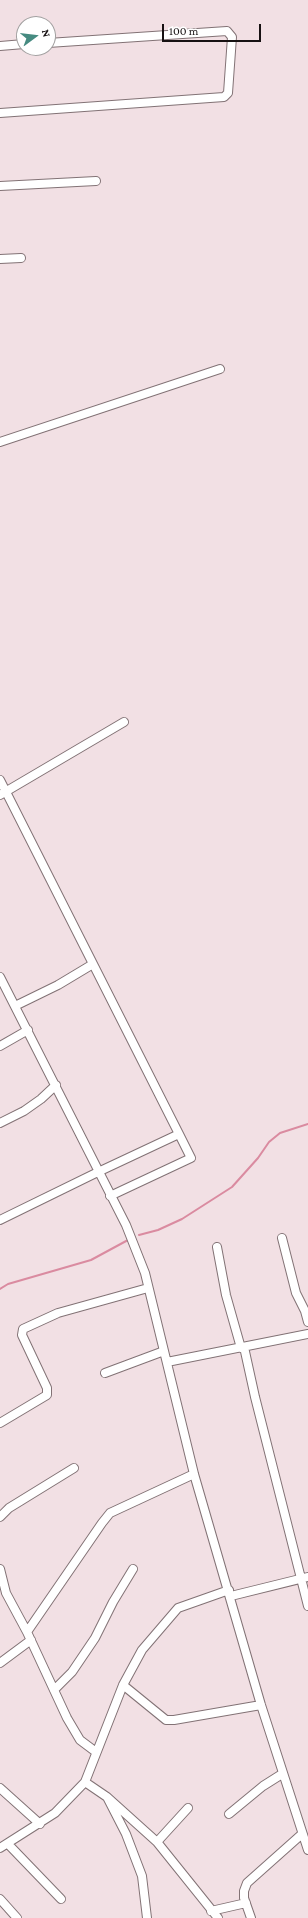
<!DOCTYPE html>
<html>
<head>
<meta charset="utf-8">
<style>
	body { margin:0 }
	#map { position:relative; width:308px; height:1918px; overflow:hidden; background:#f2e0e4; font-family:"Crimson Pro",serif }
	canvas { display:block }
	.north { position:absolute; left:16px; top:16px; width:40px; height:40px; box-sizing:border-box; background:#fff; border:1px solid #a2a0a0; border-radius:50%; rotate:75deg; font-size:11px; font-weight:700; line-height:16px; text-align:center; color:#171112 }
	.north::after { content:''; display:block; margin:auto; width:14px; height:18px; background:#468b81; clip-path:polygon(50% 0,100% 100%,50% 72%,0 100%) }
	.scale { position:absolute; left:162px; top:24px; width:99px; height:18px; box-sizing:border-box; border:2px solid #171112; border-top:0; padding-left:5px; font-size:12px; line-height:14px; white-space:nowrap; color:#171112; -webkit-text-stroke:3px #fff; paint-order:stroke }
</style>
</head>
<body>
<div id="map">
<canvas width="308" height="1918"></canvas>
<div class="north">N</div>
<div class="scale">100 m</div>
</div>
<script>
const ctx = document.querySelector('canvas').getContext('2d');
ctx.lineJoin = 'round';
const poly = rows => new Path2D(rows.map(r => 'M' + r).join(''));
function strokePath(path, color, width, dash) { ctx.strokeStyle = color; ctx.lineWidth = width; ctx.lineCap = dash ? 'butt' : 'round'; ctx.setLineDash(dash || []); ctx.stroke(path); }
strokePath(poly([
	[139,1235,158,1230,182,1219,232,1187,258,1158,269,1142,280,1133,308,1124],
	[0,1289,8,1284,91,1260,128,1240]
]), '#da8ba0', 2);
const minor = poly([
	[0,46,24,44],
	[0,113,224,97,228,93,232,37,227,31,48,43],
	[0,186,96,181],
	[0,259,21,258],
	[0,442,220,369],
	[0,780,179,1134,98,1172,0,1220],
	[0,795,124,722],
	[0,977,126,1225,145,1273,194,1474,261,1705,308,1850],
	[15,1006,58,985,93,964],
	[0,1046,28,1030],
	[0,1123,24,1111,41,1099,56,1085],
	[110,1196,191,1158,179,1134],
	[282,1238,296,1293,305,1311,308,1322],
	[217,1247,226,1295,241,1348],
	[244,1347,255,1397,308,1606],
	[167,1362,308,1334],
	[105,1373,164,1351],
	[0,1423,47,1395,47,1388,22,1335,23,1329,58,1313,148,1288],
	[0,1517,9,1508,74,1468],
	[0,1569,6,1593,27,1632,67,1718,80,1740,96,1752],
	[231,1596,308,1577],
	[27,1632,102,1523,110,1513,194,1474],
	[0,1663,31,1640],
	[123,1685,166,1720,174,1720,261,1705],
	[54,1690,72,1672,95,1638,113,1602,133,1569],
	[85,1782,107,1797,126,1834,142,1876,147,1918],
	[0,1788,40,1824],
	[107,1797,157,1842,218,1918],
	[229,1814,263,1786,282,1774],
	[157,1842,188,1808],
	[8,1844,61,1899],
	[0,1848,55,1813,85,1782,123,1685,142,1650,178,1608,229,1590],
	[0,1899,17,1918],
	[211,1911,246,1903],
	[251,1918,244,1898,244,1891,247,1883,302,1834]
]);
strokePath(minor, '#827275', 10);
strokePath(minor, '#fff', 8);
</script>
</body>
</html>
